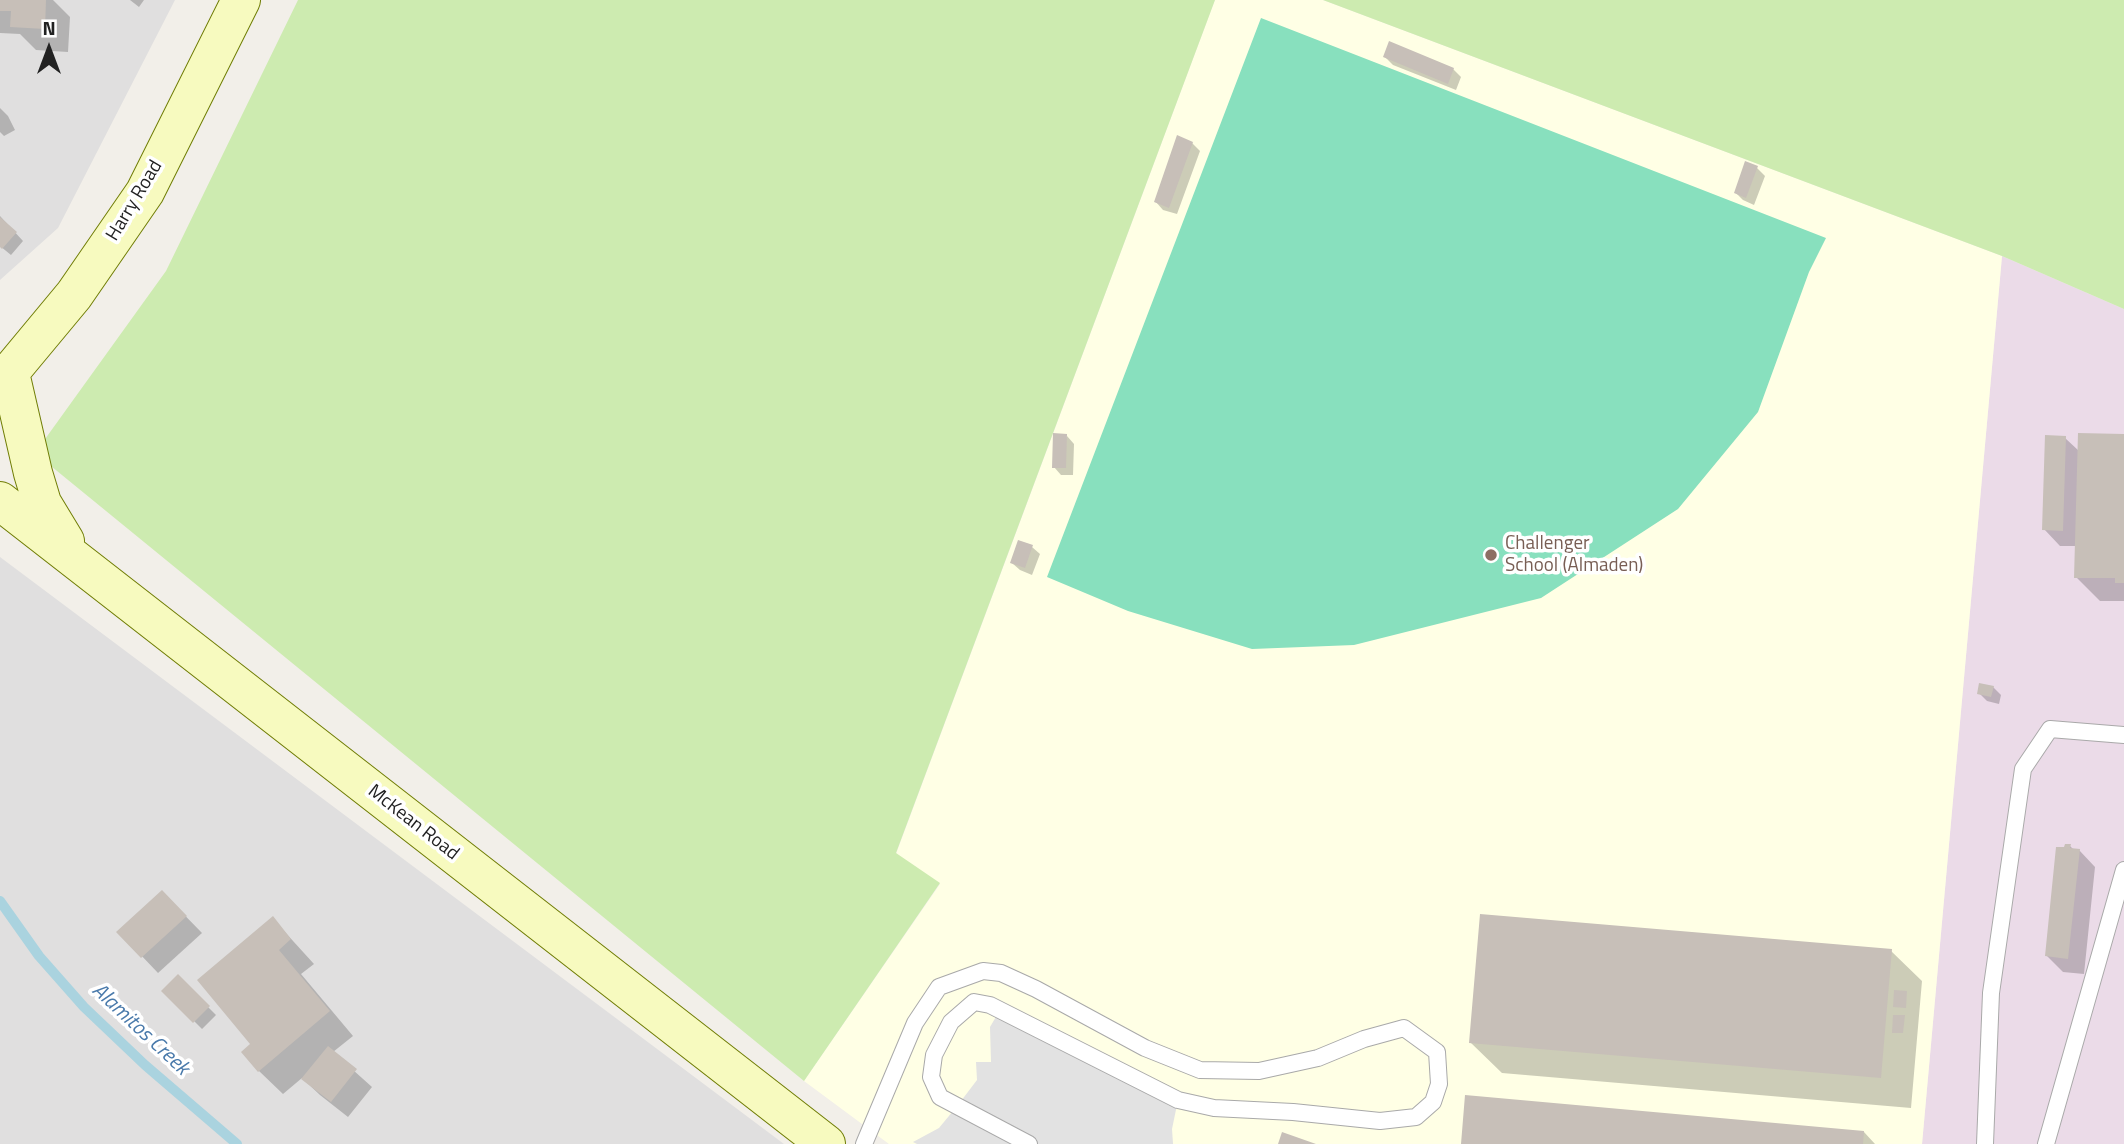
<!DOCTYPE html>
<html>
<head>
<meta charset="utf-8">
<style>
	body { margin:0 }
	#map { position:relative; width:2124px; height:1144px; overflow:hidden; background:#f2efe9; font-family:"Titillium Web",sans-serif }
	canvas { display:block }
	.north { position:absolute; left:14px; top:14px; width:70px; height:70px; -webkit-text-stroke:5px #fff; paint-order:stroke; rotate:0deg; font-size:19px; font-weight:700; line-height:28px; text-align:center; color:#222 }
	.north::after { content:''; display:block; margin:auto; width:24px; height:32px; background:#222; clip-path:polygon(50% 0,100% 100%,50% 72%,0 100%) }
</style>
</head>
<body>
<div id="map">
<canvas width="2124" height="1144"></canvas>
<div class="north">N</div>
</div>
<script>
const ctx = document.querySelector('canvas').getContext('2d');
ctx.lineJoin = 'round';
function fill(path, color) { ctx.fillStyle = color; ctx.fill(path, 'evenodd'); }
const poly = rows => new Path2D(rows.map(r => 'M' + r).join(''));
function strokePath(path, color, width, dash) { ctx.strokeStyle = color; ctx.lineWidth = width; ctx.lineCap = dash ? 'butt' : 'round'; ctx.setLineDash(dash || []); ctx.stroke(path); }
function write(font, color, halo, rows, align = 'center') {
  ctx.font = font + ' "Titillium Web",sans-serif'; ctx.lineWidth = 7; ctx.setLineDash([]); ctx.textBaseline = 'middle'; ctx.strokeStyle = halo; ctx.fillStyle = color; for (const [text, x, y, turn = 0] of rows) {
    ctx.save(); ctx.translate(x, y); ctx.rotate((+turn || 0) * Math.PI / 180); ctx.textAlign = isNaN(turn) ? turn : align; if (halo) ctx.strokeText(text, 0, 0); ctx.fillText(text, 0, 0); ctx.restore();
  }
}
fill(poly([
	[0,0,175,0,58,228,0,280],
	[0,557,784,1144,0,1144]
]), '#e0dfdf');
fill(poly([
	[2002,256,2124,309,2124,1144,1922,1144]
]), '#ebdbe8');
fill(poly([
	[1215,0,1323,0,2002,256,1922,1144,889,1144,804,1081,940,884,896,854]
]), '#ffffe5');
fill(poly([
	[298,0,1215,0,896,853,940,883,804,1081,35,453,166,271],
	[1323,0,2124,0,2124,309,2002,256]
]), '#cdebb0');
fill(poly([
	[1261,18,1826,238,1809,272,1758,412,1678,509,1541,598,1354,645,1252,649,1128,611,1047,577]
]), '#88e0be');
fill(poly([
	[1000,1010,1178,1100,1172,1129,1173,1144,917,1144,913,1142,939,1128,958,1105,977,1080,976,1062,991,1062,990,1027]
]), '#e2e2e2');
fill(poly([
	[0,0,53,0,70,17,68,52,36,50,20,34,0,33],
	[130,0,144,0,139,7],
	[1385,57,1453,69,1461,77,1456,90,1393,65],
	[0,108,8,116,15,130,4,136,0,132],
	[1192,143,1200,151,1177,214,1163,210,1156,202],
	[1746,164,1757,168,1765,176,1754,205,1743,200,1736,193],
	[0,216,23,241,11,255,0,246],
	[2124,435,2124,601,2100,601,2076,577,2077,546,2060,546,2044,529,2065,438,2079,451],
	[1067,436,1074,444,1073,475,1061,475,1054,467],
	[1032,547,1040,554,1032,575,1020,570,1012,563],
	[1993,687,2001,695,1999,704,1987,701,1979,693],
	[2070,846,2074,850,2079,850,2095,867,2084,974,2063,972,2047,956],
	[162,892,202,933,158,973,119,932],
	[273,919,314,964,301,974,353,1036,333,1052,372,1087,348,1117,320,1095,302,1078,283,1094,259,1071,253,1044],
	[1891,951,1922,981,1911,1108,1502,1073,1471,1043],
	[178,977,216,1015,202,1029,164,991],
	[1864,1132,1875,1144,1462,1144]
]), '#0003');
strokePath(poly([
	[0,901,39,956,84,1007,145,1065,237,1144]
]), '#aad3df', 10);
fill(poly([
	[0,0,46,0,45,29,10,27,11,11,0,11],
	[1389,41,1454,68,1448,84,1383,57],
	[1177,135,1193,142,1169,208,1154,202],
	[1745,161,1758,166,1746,198,1734,193],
	[0,217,17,232,2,249,0,247],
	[1053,433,1067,434,1066,468,1052,468],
	[2078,433,2124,434,2124,583,2115,583,2115,578,2074,578],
	[2045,435,2066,436,2063,531,2042,530],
	[1018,540,1033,545,1025,568,1010,563],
	[1979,683,1994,686,1991,697,1977,694],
	[2065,844,2071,844,2070,848,2080,849,2068,959,2045,956,2056,847,2064,847],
	[162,890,187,916,141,958,116,932],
	[1480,914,1892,949,1881,1078,1469,1043],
	[273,916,291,939,279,950,330,1011,258,1072,241,1052,250,1044,197,980],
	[178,974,210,1006,193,1023,161,991],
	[1894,990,1907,991,1906,1008,1893,1007],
	[1893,1015,1905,1015,1903,1033,1892,1033],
	[328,1046,357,1069,331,1102,301,1079],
	[1465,1095,1864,1131,1863,1144,1461,1144],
	[1282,1132,1316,1144,1278,1144]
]), '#c7bfb8');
const lane = poly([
	[864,1144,915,1023,939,987,983,971,1001,973,1036,989,1145,1048,1200,1070,1259,1071,1318,1058,1364,1039,1404,1028,1437,1052,1439,1084,1433,1102,1416,1117,1380,1121,1293,1112,1214,1108,1178,1100,990,1005,974,1002,951,1022,934,1055,931,1077,940,1097,1029,1144],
	[1985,1144,1991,993,2023,769,2050,729,2124,735],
	[2046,1144,2124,870]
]);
const secondary = poly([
	[10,373,33,473,42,503,65,541],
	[0,384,74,295,145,192,241,0],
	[0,501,826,1144]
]);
strokePath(lane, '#a9a9a9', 18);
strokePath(secondary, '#707d05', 40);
strokePath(lane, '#fff', 16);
strokePath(secondary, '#f7fabf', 38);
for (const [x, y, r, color] of [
	[1491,555,7,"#8d6e63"]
]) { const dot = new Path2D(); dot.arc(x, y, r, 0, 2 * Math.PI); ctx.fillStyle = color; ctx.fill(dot); strokePath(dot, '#fff', 2.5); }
write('19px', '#222', '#fff', [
	["Harry Road",135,201,-59],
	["McKean Road",413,823,38]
]);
write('19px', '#785e54', '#fff', [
	["Challenger",1505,544],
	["School (Almaden)",1505,566]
], 'left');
write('italic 21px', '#4a7aab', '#fff', [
	["Alamitos Creek",140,1030,43]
]);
</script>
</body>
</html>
